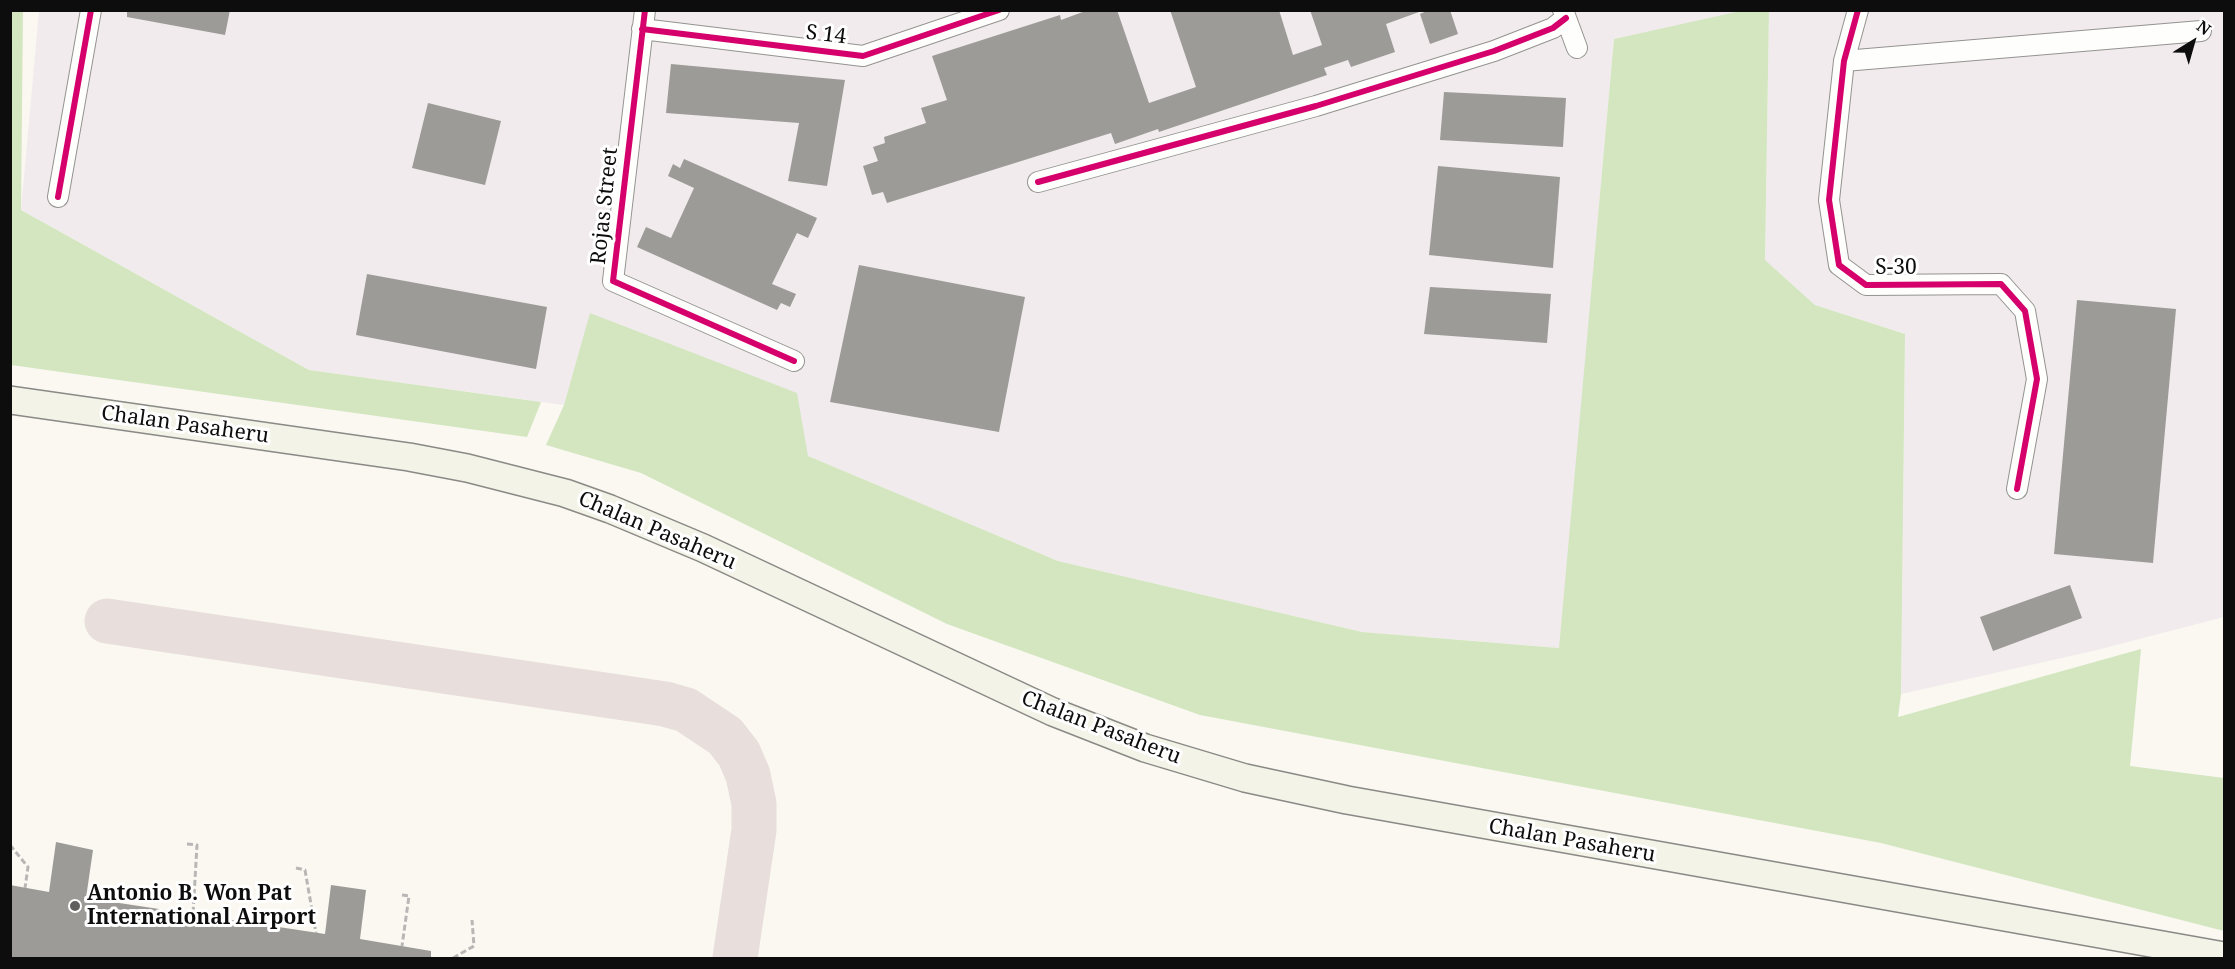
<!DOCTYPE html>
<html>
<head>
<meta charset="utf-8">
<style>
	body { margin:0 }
	#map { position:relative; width:2235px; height:969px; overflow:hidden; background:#faf8f1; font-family:"Noto Serif",serif }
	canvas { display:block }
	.frame { position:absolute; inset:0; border:12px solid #0d0d0d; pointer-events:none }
	.north { position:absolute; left:2163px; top:12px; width:60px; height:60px; -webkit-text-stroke:4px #fff; paint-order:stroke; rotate:37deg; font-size:16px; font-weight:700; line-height:24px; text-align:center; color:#0d0d0d }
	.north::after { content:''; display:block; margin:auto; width:21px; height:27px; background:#0d0d0d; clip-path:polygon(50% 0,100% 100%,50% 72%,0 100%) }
</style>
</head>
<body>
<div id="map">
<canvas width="2235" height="969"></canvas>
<div class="frame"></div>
<div class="north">N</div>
</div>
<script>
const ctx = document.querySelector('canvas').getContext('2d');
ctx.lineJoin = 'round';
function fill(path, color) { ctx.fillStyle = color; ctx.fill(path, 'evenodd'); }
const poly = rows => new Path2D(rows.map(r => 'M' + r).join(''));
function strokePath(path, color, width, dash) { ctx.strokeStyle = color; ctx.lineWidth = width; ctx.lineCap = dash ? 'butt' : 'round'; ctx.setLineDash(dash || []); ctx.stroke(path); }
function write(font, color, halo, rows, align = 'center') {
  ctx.font = font + ' "Noto Serif",serif'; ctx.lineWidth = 6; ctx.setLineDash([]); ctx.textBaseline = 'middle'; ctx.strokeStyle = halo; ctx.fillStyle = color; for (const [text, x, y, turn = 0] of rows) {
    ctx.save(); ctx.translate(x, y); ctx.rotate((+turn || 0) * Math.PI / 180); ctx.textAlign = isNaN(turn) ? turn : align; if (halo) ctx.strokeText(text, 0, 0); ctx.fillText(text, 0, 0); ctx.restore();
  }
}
fill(poly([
	[39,11,1745,11,1614,39,1560,648,1362,632,1058,561,808,456,591,313,564,405,309,370,21,210],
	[1769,11,2224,11,2224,617,2093,651,1901,694,1905,334,1815,305,1765,260]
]), '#f1ebee');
fill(poly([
	[23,10,21,210,309,370,541,402,527,437,11,365,10,11],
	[1745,10,1769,11,1765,260,1815,305,1905,334,1901,694,1898,717,2141,649,2130,766,2224,778,2224,931,1881,843,1200,715,947,624,641,473,546,445,564,405,590,313,797,393,808,456,1058,561,1362,632,1559,648,1614,39]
]), '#d3e6c0');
strokePath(poly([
	[107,621,665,704,686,710,725,736,739,754,748,775,754,804,754,830,735,958]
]), '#e8dedb', 45);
fill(poly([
	[127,10,230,10,225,35,127,17],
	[1088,10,1117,10,1149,103,1196,87,1170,10,1279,10,1293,55,1322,45,1310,10,1418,10,1419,12,1386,24,1395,52,1351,67,1348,60,1324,68,1327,75,1159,132,1158,129,1115,144,1111,133,887,203,883,192,872,195,863,166,878,161,873,147,885,143,884,137,926,123,921,108,947,100,932,56,1060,15,1061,20],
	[1429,10,1450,10,1458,34,1430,44,1420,14],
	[671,64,845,80,827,186,788,181,799,123,666,113],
	[1444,92,1566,98,1563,147,1440,140],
	[428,103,501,121,485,185,412,168],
	[684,159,817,218,808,238,797,233,772,284,796,294,790,307,781,303,777,310,637,247,646,227,671,238,694,188,668,176,673,164,680,168],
	[1438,166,1560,177,1553,268,1429,255],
	[859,265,1025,297,999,432,830,402],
	[367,274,547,307,536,369,356,335],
	[1430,287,1551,294,1547,343,1424,334],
	[2077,300,2176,309,2153,563,2054,554],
	[2070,585,2082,618,1993,651,1980,617],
	[56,842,93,850,86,898,325,934,331,885,366,890,360,939,431,951,431,958,10,958,10,885,49,892]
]), '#9d9b97');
const minor = poly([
	[645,10,613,281,794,361],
	[1563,10,1577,48],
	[1858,10,1844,61,1829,200,1839,265,1866,285,2001,284,2025,311,2037,379,2017,489],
	[642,29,863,56,999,10],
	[1844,61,2201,31],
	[1038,182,1316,106,1494,51,1553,28,1566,18],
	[58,197,91,10]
]);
const secondary = poly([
	[10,400,409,457,467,468,565,493,610,509,703,548,1053,712,1145,748,1245,778,1347,800,2224,956]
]);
strokePath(minor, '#949390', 22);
strokePath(secondary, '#8a8986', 30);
strokePath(poly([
	[187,844,197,845,193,914],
	[10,845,28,867,25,888],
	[296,868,305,870,316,933],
	[402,895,409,896,402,946],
	[453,958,474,946,472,920]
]), '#b8b7b6', 3, [6, 3]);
strokePath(minor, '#fefefd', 20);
strokePath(secondary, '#f4f3e8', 27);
strokePath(poly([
	[645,10,613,281,794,361],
	[1858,10,1844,61,1829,200,1839,265,1866,285,2001,284,2025,311,2037,379,2017,489],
	[642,29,863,56,999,10],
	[1038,182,1316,106,1494,51,1553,28,1566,18],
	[58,197,91,10]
]), '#d6006c', 6);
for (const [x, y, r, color] of [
	[75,906,6,"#605f5d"]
]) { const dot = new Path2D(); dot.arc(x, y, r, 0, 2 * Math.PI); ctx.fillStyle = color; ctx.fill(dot); strokePath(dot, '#fff', 2); }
write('21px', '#0d0d0d', '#fff', [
	["S 14",826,35,7],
	["Rojas Street",605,206,-84],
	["S-30",1896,268],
	["Chalan Pasaheru",185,425,8],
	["Chalan Pasaheru",657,531,23],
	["Chalan Pasaheru",1101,728,21],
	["Chalan Pasaheru",1572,841,10]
]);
write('bold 21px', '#0d0d0d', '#fff', [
	["Antonio B. Won Pat",87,894],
	["International Airport",87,918]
], 'left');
</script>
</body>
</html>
